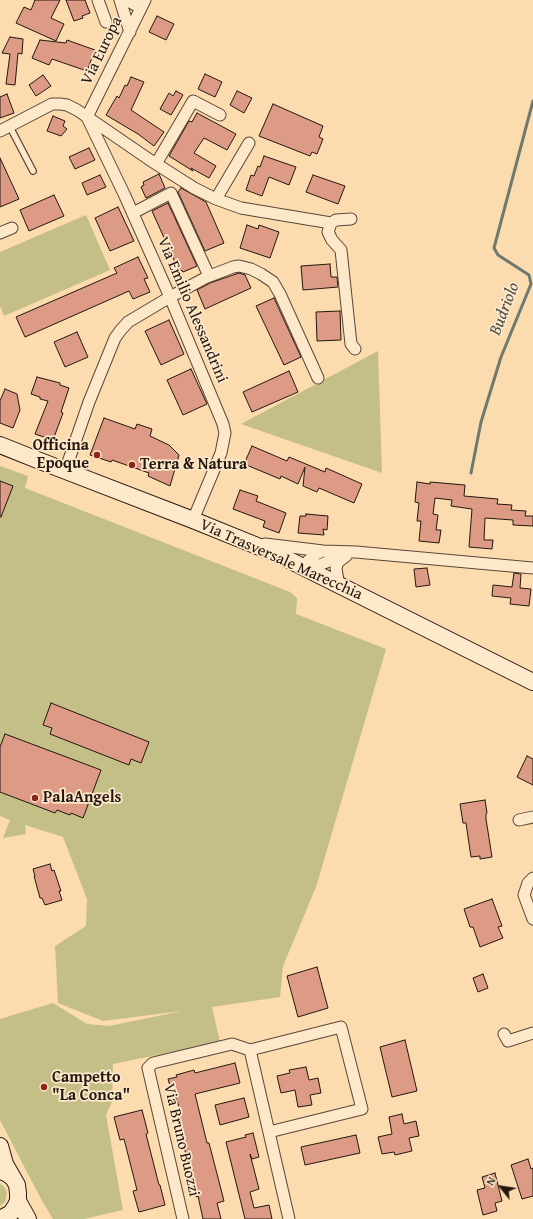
<!DOCTYPE html>
<html>
<head>
<meta charset="utf-8">
<style>
	body { margin:0 }
	#map { position:relative; width:533px; height:1219px; overflow:hidden; background:#fcdbae; font-family:"Gentium Book Plus",serif }
	canvas { display:block }
	.north { position:absolute; left:481px; top:1167px; width:40px; height:40px; -webkit-text-stroke:3px #fde8ca; paint-order:stroke; rotate:300deg; font-size:11px; font-weight:700; line-height:16px; text-align:center; color:#231710 }
	.north::after { content:''; display:block; margin:auto; width:14px; height:18px; background:#231710; clip-path:polygon(50% 0,100% 100%,50% 72%,0 100%) }
</style>
</head>
<body>
<div id="map">
<canvas width="533" height="1219"></canvas>
<div class="north">N</div>
</div>
<script>
const ctx = document.querySelector('canvas').getContext('2d');
ctx.lineJoin = 'round';
function fill(path, color) { ctx.fillStyle = color; ctx.fill(path, 'evenodd'); }
const poly = rows => new Path2D(rows.map(r => 'M' + r).join(''));
function strokePath(path, color, width, dash) { ctx.strokeStyle = color; ctx.lineWidth = width; ctx.lineCap = dash ? 'butt' : 'round'; ctx.setLineDash(dash || []); ctx.stroke(path); }
function write(font, color, halo, rows, align = 'center') {
  ctx.font = font + ' "Gentium Book Plus",serif'; ctx.lineWidth = 3.5; ctx.setLineDash([]); ctx.textBaseline = 'middle'; ctx.strokeStyle = halo; ctx.fillStyle = color; for (const [text, x, y, turn = 0] of rows) {
    ctx.save(); ctx.translate(x, y); ctx.rotate((+turn || 0) * Math.PI / 180); ctx.textAlign = isNaN(turn) ? turn : align; if (halo) ctx.strokeText(text, 0, 0); ctx.fillText(text, 0, 0); ctx.restore();
  }
}
fill(poly([
	[86,215,110,270,4,316,0,306,0,252],
	[378,351,382,473,241,424],
	[0,466,28,476,25,488,290,592,297,598,296,614,386,649,316,887,283,966,280,997,212,1007,220,1042,113,1064,112,1102,106,1115,123,1210,84,1219,53,1219,40,1197,0,1120,0,1019,53,1003,87,1024,109,1026,182,1011,103,1021,58,1003,55,946,86,926,87,899,63,837,25,825,26,834,3,838,10,820,0,816],
	[0,1183,5,1188,7,1193,5,1202,0,1206]
]), '#c3bf87');
strokePath(poly([
	[471,473,481,422,501,357,531,284,529,275,498,255,494,248,533,101]
]), '#6e7970', 3);
const building = poly([
	[35,0,60,0,51,18,64,24,56,41,16,23,24,7,31,10,35,0],
	[66,0,85,0,90,13,82,16,83,18,74,21,66,0],
	[157,16,174,24,166,40,149,32,157,16],
	[10,37,23,39,22,54,18,53,15,85,6,84,10,54,2,53,10,37],
	[40,40,66,43,67,40,95,50,87,71,52,59,49,65,32,58,40,40],
	[205,74,222,82,215,97,198,89,205,74],
	[43,75,51,86,36,96,29,85,43,75],
	[131,77,144,82,131,110,164,132,154,146,138,134,106,115,117,96,119,98,125,85,127,86,131,77],
	[176,91,183,95,171,115,160,109,169,93,173,96,176,91],
	[237,91,252,98,244,113,230,105,237,91],
	[7,94,14,113,0,118,0,97,7,94],
	[273,104,323,126,319,137,323,139,317,154,312,152,310,156,259,136,273,104],
	[197,113,236,134,227,150,204,138,194,153,216,166,209,178,191,168,193,171,169,156,189,121,192,122,197,113],
	[53,116,65,121,63,126,67,129,61,136,47,131,53,116],
	[89,148,95,160,75,169,69,157,89,148],
	[264,156,296,167,289,185,269,177,262,196,246,190,251,175,254,176,258,166,260,167,264,156],
	[0,158,19,199,0,207,0,158],
	[159,174,165,188,146,198,141,187,144,185,143,182,159,174],
	[100,175,106,187,87,195,82,183,100,175],
	[313,175,345,186,338,204,306,192,313,175],
	[181,188,206,202,224,243,205,251,178,192,181,188],
	[54,195,64,216,29,231,20,210,54,195],
	[168,203,197,266,183,272,181,270,179,271,152,211,168,203],
	[118,207,134,241,110,251,95,218,118,207],
	[247,225,258,229,259,225,279,232,270,258,240,248,247,225],
	[138,257,148,278,144,279,150,292,133,299,129,291,25,337,16,317,117,273,114,268,138,257],
	[330,264,331,277,337,277,338,287,303,290,301,266,330,264],
	[239,273,245,275,251,288,205,309,197,290,210,283,239,273],
	[274,298,301,357,284,365,256,306,274,298],
	[340,311,341,340,317,341,316,312,340,311],
	[169,320,184,354,161,365,145,331,169,320],
	[77,332,88,357,65,367,54,342,77,332],
	[191,369,207,404,183,415,167,380,191,369],
	[289,371,298,392,252,412,243,392,289,371],
	[37,377,60,383,60,385,69,388,61,412,63,413,53,440,35,434,48,401,40,399,40,397,31,394,37,377],
	[5,389,17,394,20,410,13,428,0,423,0,401,5,389],
	[104,418,135,429,137,424,152,429,150,436,169,445,179,455,170,486,148,476,149,473,112,460,111,462,90,455,104,418],
	[252,446,287,461,289,457,325,472,326,468,362,484,354,503,319,488,317,492,303,486,305,467,298,484,281,476,280,479,244,464,252,446],
	[0,481,13,486,1,517,0,517,0,481],
	[417,482,430,484,430,482,465,485,464,496,498,499,497,504,512,505,511,510,526,511,525,516,533,516,533,526,513,525,513,520,485,518,484,540,493,540,492,549,469,547,472,509,451,506,452,500,435,498,433,514,438,515,436,530,441,530,439,543,419,541,421,521,417,521,419,503,415,502,417,482],
	[240,490,258,496,256,501,286,513,279,533,263,527,265,521,233,509,240,490],
	[306,514,328,516,327,530,323,529,324,535,298,533,300,516,306,516,306,514],
	[427,568,430,585,416,587,414,569,427,568],
	[514,573,521,574,520,588,531,589,529,606,510,604,511,598,492,596,493,585,512,587,514,573],
	[51,703,149,742,141,763,131,759,129,765,50,734,52,728,43,725,51,703],
	[5,734,101,770,83,818,71,813,70,815,57,810,55,813,0,792,0,747,5,734],
	[527,756,533,759,533,785,517,777,527,756],
	[485,800,487,813,486,814,486,819,492,857,480,859,480,856,471,857,466,823,463,823,460,804,485,800],
	[50,864,52,871,54,870,61,891,59,891,62,900,45,905,42,898,40,898,34,876,35,876,33,869,50,864],
	[492,899,502,926,498,927,503,938,480,947,473,927,470,927,464,909,492,899],
	[317,967,328,1008,298,1017,287,976,317,967],
	[483,974,488,988,478,992,473,978,483,974],
	[405,1040,417,1091,392,1097,380,1047,405,1040],
	[235,1063,240,1083,195,1094,207,1143,209,1143,224,1201,217,1203,221,1219,203,1219,198,1196,196,1197,176,1113,181,1112,173,1090,172,1092,168,1079,177,1077,176,1075,194,1070,195,1073,235,1063],
	[306,1067,309,1080,318,1078,321,1093,310,1095,312,1105,298,1107,295,1090,281,1093,277,1076,290,1073,289,1070,306,1067],
	[244,1098,249,1117,220,1125,215,1105,244,1098],
	[142,1110,148,1133,146,1134,159,1185,160,1185,165,1205,139,1212,133,1191,137,1190,124,1139,120,1140,114,1117,142,1110],
	[402,1114,404,1124,416,1121,419,1136,409,1138,412,1151,395,1155,394,1152,382,1154,378,1137,392,1134,389,1117,402,1114],
	[253,1133,259,1157,252,1159,250,1154,259,1189,250,1192,254,1208,269,1205,272,1219,245,1219,226,1142,246,1137,245,1135,253,1133],
	[356,1135,360,1153,305,1165,301,1147,356,1135],
	[528,1159,531,1169,533,1168,533,1196,522,1199,511,1165,528,1159],
	[495,1173,502,1201,495,1203,497,1211,483,1215,477,1190,485,1188,482,1177,495,1173]
]);
fill(building, '#dd9b86');
strokePath(building, '#231710', 1);
const lane = poly([
	[10,127,33,171]
]);
const street = poly([
	[98,0,106,22],
	[120,0,130,32],
	[126,0,141,8],
	[145,0,87,117,125,196,170,297,223,424,225,433,221,453,193,520],
	[0,131,52,104,60,104,67,105,77,110,150,160,194,188,216,199,241,208,331,223,336,220,351,219],
	[156,164,193,101,220,115],
	[216,199,249,143],
	[133,213,171,193,209,276],
	[331,223,328,232,332,240,341,250,351,344,355,349],
	[0,233,12,228],
	[65,471,89,402,115,338,120,331,128,322,170,297,207,277,233,267,239,266,251,269,261,274,273,282,280,294,318,378],
	[265,544,323,551,356,552,533,568],
	[323,551,316,554,308,561,306,568,317,566,334,559,346,556],
	[343,586,338,581,336,568,338,562,346,556],
	[519,820,533,817],
	[533,878,528,883,524,895,533,919],
	[504,1034,508,1041,533,1033],
	[250,1050,341,1027,362,1109,269,1132],
	[183,1219,148,1068,153,1063,232,1044,250,1050,289,1219]
]);
const secondary = poly([
	[0,445,40,461,193,520,277,554,533,682],
	[0,1146,5,1164,13,1178],
	[0,1171,6,1173,13,1178,17,1185,18,1193,18,1201,15,1207,11,1213,0,1219],
	[18,1201,28,1219]
]);
strokePath(lane, '#594838', 8);
strokePath(street, '#594838', 13);
strokePath(secondary, '#231710', 18);
strokePath(lane, '#fde8ca', 5.5);
strokePath(street, '#fde8ca', 11);
strokePath(secondary, '#fde8ca', 16);
for (const [x, y, r, color] of [
	[97,455,4,"#8f2418"],
	[132,465,4,"#8f2418"],
	[35,798,4,"#8f2418"],
	[44,1087,4,"#8f2418"]
]) { const dot = new Path2D(); dot.arc(x, y, r, 0, 2 * Math.PI); ctx.fillStyle = color; ctx.fill(dot); strokePath(dot, '#fde8ca', 1.5); }
write('16px', '#231710', '#fde8ca', [
	["Via Europa",102,51,-64],
	["Via Emilio Alessandrini",192,310,67],
	["Via Trasversale Marecchia",281,560,24],
	["Via Bruno Buozzi",181,1140,77]
]);
write('bold 16px', '#231710', '#fde8ca', [
	["Officina",89,446,"right"],
	["Epoque",89,464,"right"],
	["Terra & Natura",140,465],
	["PalaAngels",43,798],
	["Campetto",52,1078],
	["\"La Conca\"",52,1096]
], 'left');
write('italic 17px', '#4f5048', '#fde8ca', [
	["Budriolo",505,309,-69]
]);
</script>
</body>
</html>
